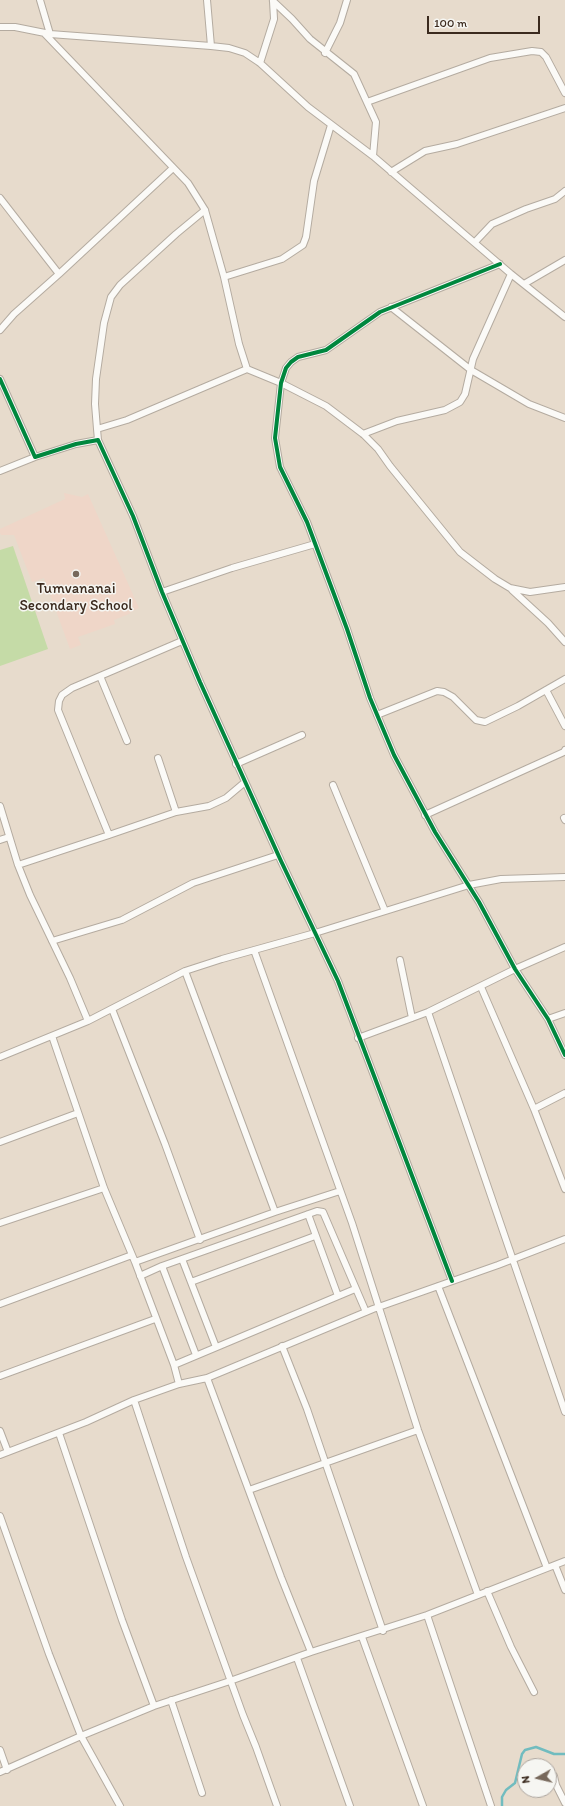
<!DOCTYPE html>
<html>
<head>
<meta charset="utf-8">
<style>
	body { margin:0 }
	#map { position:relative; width:565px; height:1806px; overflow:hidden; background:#e7dbcc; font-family:Itim,sans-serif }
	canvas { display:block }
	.north { position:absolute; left:517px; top:1758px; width:40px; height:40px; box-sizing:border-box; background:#f6f6f2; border:1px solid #aba49d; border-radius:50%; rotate:262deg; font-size:11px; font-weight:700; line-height:16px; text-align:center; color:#3b2a1e }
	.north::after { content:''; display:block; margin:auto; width:14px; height:18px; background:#77685b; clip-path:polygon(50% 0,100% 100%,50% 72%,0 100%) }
	.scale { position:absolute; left:427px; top:16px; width:113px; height:18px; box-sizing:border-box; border:2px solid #3b2a1e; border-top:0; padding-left:5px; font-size:12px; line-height:14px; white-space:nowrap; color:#3b2a1e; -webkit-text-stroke:3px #f6f6f2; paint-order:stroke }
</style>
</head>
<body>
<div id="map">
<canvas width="565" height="1806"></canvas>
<div class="north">N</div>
<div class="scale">100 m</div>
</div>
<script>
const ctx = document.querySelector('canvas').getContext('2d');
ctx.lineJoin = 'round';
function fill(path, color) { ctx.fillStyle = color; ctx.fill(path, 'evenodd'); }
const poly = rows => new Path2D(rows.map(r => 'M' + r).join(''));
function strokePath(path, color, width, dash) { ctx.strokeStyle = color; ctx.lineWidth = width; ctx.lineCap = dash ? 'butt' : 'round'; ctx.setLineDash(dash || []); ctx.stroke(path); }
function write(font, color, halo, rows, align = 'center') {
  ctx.font = font + ' Itim,sans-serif'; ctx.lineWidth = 3; ctx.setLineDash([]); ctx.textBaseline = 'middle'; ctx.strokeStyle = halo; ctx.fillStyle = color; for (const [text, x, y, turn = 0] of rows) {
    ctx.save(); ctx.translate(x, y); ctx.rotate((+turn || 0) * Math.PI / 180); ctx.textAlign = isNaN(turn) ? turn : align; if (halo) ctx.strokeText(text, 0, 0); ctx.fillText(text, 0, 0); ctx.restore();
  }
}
fill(poly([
	[64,493,82,497,88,494,139,608,131,612,129,614,114,620,115,624,78,637,81,645,70,649,44,578,32,582,14,535,1,535,0,533,0,529,65,499]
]), '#efd6c8');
fill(poly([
	[13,546,48,649,0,666,0,550]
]), '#c5dba7');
strokePath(poly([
	[502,1806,502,1797,506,1790,515,1783,522,1754,525,1750,536,1747,554,1754,565,1754]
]), '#71bcbf', 2.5);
const street = poly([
	[40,0,50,34],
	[207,0,211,46],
	[273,1,292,19,310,39,354,74,376,122,373,156],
	[0,27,15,27,50,34,211,46,229,48,245,53,260,63,308,107,373,156,511,274,565,317],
	[44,33,188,183,205,210,224,277,239,344,247,369,281,383,326,406,363,434,378,449,390,466,460,552,495,579,510,588,530,592,565,587],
	[325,53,340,23,347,0],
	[260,63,274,19,273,1],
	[367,102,490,58,532,51,541,52,546,57,565,93],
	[391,172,425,151,457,144,565,108],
	[0,198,59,274,14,314,0,330],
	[475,242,492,224,526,209,555,199,565,191],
	[500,264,380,312,326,350,298,357,291,362,286,368,281,383,275,438,280,467,307,522,347,629,370,698,394,755,435,832,479,902,515,969,548,1019,565,1055],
	[59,274,173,168],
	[224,277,282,259,303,245,306,237,314,181,331,125],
	[524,284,565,260],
	[391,307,471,370,529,404,565,418],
	[0,379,35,457,76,444,98,440,133,516,162,592,200,682,281,861,338,981,452,1281],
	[97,429,95,404,96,379,104,323,111,297,120,285,176,234,205,210],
	[363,434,397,421,445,410,460,402,465,394,473,359,511,274],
	[98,440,97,429,127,420,247,369],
	[0,471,35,457],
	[512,590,548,623,565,642],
	[162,592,232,568,315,544],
	[100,676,127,741],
	[546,690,565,726],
	[377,715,437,691,444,692,453,697,476,720,485,722,518,706,565,679],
	[158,758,176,812],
	[236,764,302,735],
	[333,785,385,911],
	[0,806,18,865,30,895,70,978,88,1021],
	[425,815,564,752,565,750],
	[564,818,565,820],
	[109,835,58,710,59,701,62,695,72,688,182,641],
	[0,840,9,837],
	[18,865,109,835,176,812,209,806,226,798,245,782],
	[52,941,122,920,193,883,278,855],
	[254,950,352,1223,418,1430,478,1595],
	[400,960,412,1018],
	[185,971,275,1212],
	[481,987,534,1109,565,1189],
	[112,1009,165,1144,200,1240],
	[428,1012,565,1412],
	[548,1019,565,1013],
	[52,1036,104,1188,135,1262,174,1365,179,1384],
	[358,1038,428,1012,515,969,565,947],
	[0,1057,88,1021,185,971,222,959,315,933,469,885,501,879,565,877],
	[534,1109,565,1093],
	[0,1142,78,1113],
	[308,1214,338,1296],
	[0,1223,104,1188],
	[182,1259,216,1347],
	[135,1262,275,1212,340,1191],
	[162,1266,196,1355],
	[140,1276,162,1266,317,1211,323,1212,366,1312],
	[191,1282,315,1236],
	[438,1286,547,1568],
	[0,1304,132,1255],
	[282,1346,307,1409,383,1631],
	[174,1365,355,1289],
	[0,1376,155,1319],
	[207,1378,281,1577,311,1652],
	[134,1400,186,1557,243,1715,256,1747,277,1806],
	[0,1431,8,1452],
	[59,1433,122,1620,154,1706],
	[0,1455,86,1422,134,1400,179,1384,207,1378,373,1309,498,1265,565,1239],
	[249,1490,418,1430],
	[0,1516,49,1654,81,1736,0,1772],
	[555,1565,565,1590],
	[487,1591,511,1647,534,1692],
	[427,1615,491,1806],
	[362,1637,423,1806],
	[297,1658,350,1806],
	[171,1700,202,1793],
	[0,1750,7,1770],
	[554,1776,556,1785,565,1803],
	[120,1806,81,1736,154,1706,230,1681,311,1652,427,1615,565,1561]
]);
strokePath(street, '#b4aba0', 8);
strokePath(street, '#fbfaf7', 6);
strokePath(poly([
	[500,264,380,312,326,350,298,357,291,362,286,368,281,383,275,438,280,467,307,522,347,629,370,698,394,755,435,832,479,902,515,969,548,1019,565,1055],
	[0,379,35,457,76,444,98,440,133,516,162,592,200,682,281,861,338,981,452,1281]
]), '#00873e', 4);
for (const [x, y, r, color] of [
	[76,574,4,"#77685b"]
]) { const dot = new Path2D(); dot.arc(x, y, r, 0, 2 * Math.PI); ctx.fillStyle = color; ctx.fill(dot); strokePath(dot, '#f6f6f2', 1.5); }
write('15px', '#3b2a1e', '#f6f6f2', [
	["Tumvananai",76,589],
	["Secondary School",76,606]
]);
</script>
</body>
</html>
